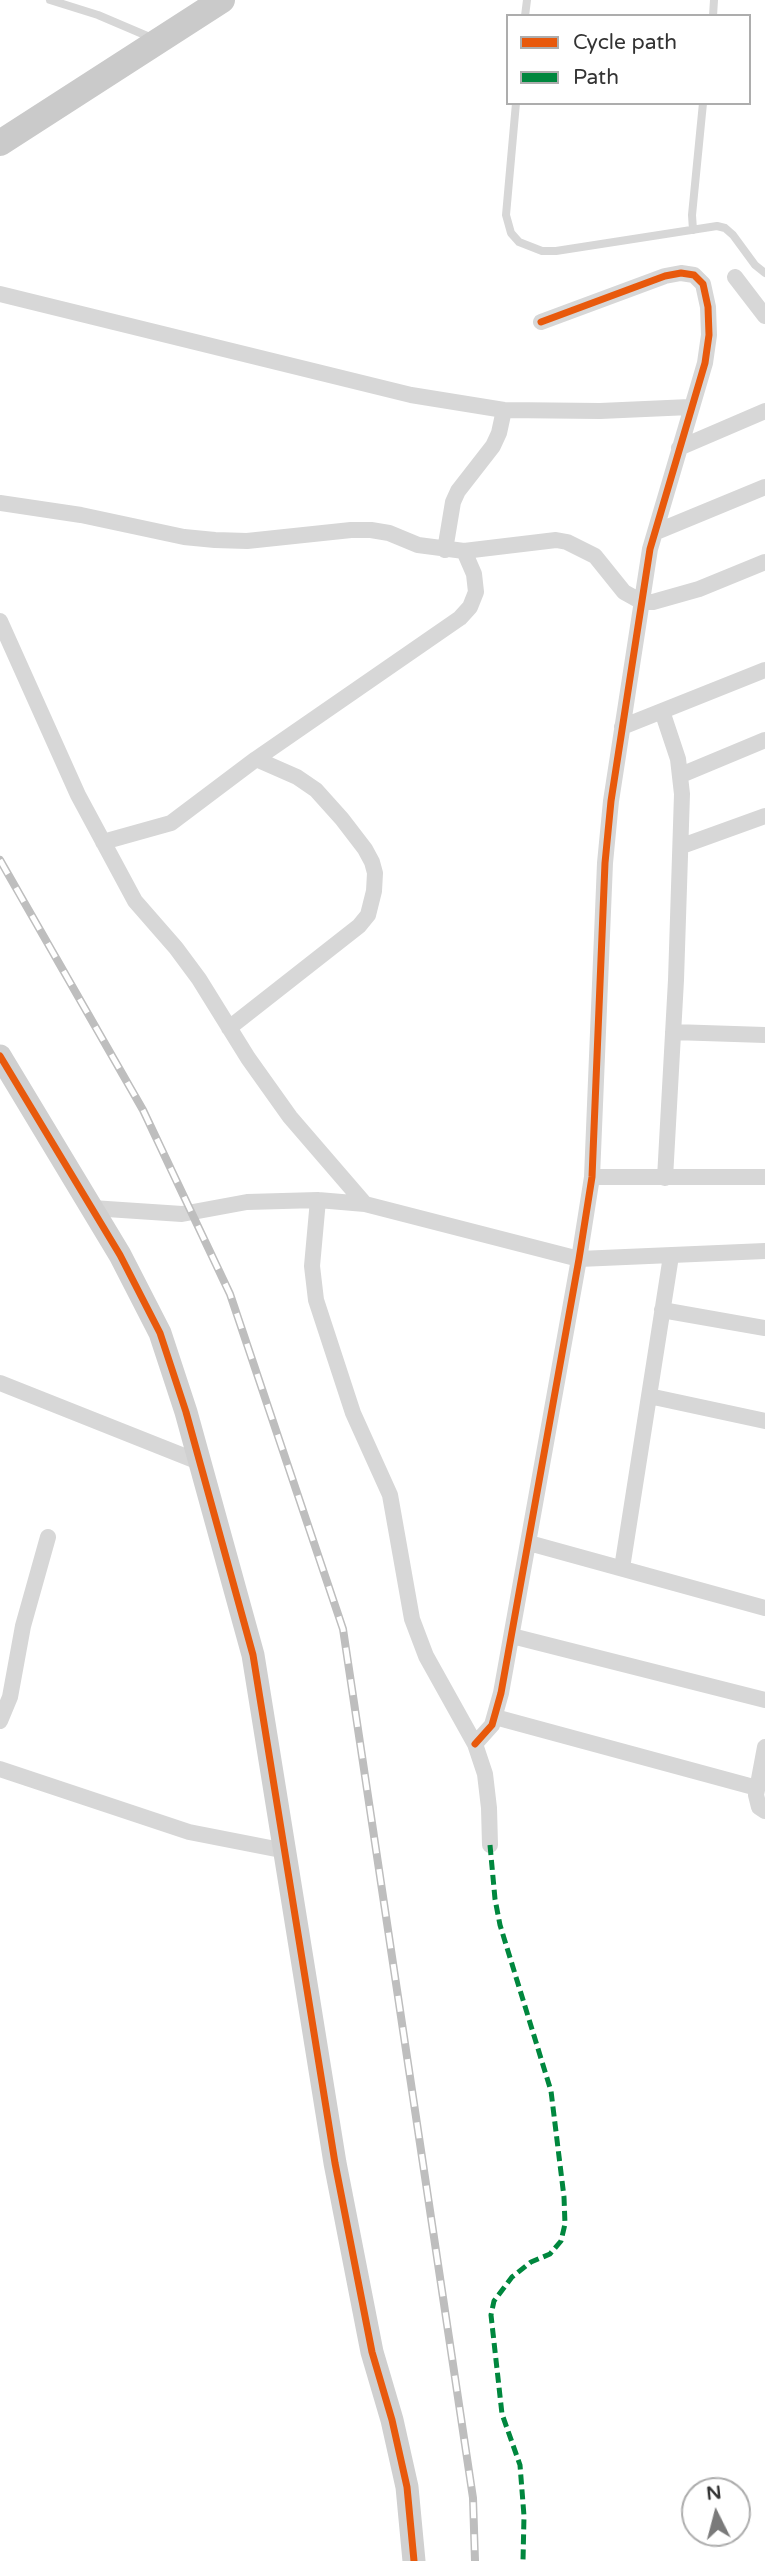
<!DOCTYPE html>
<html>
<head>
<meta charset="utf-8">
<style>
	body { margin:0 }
	#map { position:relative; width:765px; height:2561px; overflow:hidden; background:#fff; font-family:"Varela Round",sans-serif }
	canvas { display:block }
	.legend { position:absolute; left:506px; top:14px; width:245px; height:91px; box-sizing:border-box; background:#fff; border:2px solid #adadad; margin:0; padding:9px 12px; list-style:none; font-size:21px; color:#333 }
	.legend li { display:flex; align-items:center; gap:14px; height:35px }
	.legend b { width:35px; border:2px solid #adadad }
	.north { position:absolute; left:681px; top:2477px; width:70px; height:70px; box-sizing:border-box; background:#fff; border:2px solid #adadad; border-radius:50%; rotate:354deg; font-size:19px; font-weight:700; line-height:28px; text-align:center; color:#333 }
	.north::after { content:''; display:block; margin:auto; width:24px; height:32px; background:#7a7a7a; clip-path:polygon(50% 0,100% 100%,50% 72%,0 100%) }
</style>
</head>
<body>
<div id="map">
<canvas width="765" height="2561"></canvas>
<ul class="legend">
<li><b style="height:9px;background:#e8590c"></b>Cycle path</li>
<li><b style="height:9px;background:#00873e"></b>Path</li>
</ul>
<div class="north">N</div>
</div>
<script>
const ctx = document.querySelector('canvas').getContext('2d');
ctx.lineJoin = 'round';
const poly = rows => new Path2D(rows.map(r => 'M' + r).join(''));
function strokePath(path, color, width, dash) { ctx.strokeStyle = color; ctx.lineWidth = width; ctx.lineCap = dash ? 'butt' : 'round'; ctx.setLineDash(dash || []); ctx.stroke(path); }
strokePath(poly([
	[50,0,98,15,152,38],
	[525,16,527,0],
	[713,16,714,0],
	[516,103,506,215,511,233,519,242,542,251,556,251,717,226,725,228,733,235,755,265,765,273],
	[693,230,692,215,703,103]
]), '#d7d7d7', 8);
strokePath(poly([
	[735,277,765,316],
	[0,294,411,395,504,410,600,411,690,407],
	[679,448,765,411],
	[0,503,81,515,184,537,215,540,247,541,351,530,371,530,389,533,418,545,464,551,556,540,567,542,595,556,624,592,642,602,653,602,699,589,765,562],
	[656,532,765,487],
	[445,550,453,502,458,491,493,446,499,433,504,410],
	[0,621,78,795,135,901,176,948,199,979,248,1058,290,1117,365,1204],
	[662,711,678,759,682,794,676,980,665,1178],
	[622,727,765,670],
	[681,775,765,740],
	[103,842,171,823,256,759,460,618,470,607,476,592,474,574,464,551],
	[682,846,765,816],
	[229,1028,359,926,368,915,374,891,375,873,372,862,365,849,342,819,316,790,297,777,256,759],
	[673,1032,765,1035],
	[592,1177,765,1177],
	[318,1200,312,1266,316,1300,353,1413,390,1495,412,1619,426,1656,475,1744,485,1774,489,1808,490,1845],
	[92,1208,182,1214,247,1202,318,1200,365,1204,579,1259,765,1251],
	[662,1310,765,1328],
	[0,1383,199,1462],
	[649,1396,765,1421],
	[529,1543,765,1608],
	[622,1568,671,1256],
	[512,1636,765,1700],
	[495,1717,757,1788],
	[0,1721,10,1697,23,1626,48,1537],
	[475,1744,492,1725,501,1693,579,1259,592,1177,605,863,611,801,650,549,705,363,709,335,708,307,703,284,694,275,681,273,665,276,541,322],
	[765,1747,756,1795,759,1807,765,1811],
	[0,1769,189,1832,286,1851]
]), '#d7d7d7', 16);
strokePath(poly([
	[0,1056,120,1255,160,1333,186,1412,253,1655,335,2163,372,2352,392,2420,407,2487,414,2561]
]), '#d0d0d0', 23);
strokePath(poly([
	[0,143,222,0]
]), '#cacaca', 26);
const rail = poly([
	[0,860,143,1110,230,1294,343,1629,473,2498,475,2561]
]);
strokePath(rail, '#bebebe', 8);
strokePath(rail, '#fff', 5, [16]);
strokePath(poly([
	[490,1845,495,1899,500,1925,551,2091,564,2197,565,2224,561,2241,550,2254,531,2262,512,2277,494,2301,491,2315,502,2414,520,2465,524,2516,523,2561]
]), '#00873e', 5, [10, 5]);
strokePath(poly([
	[0,1056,120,1255,160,1333,186,1412,253,1655,335,2163,372,2352,392,2420,407,2487,414,2561],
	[475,1744,492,1725,501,1693,579,1259,592,1177,605,863,611,801,650,549,705,363,709,335,708,307,703,284,694,275,681,273,665,276,541,322]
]), '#e8590c', 7);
</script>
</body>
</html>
